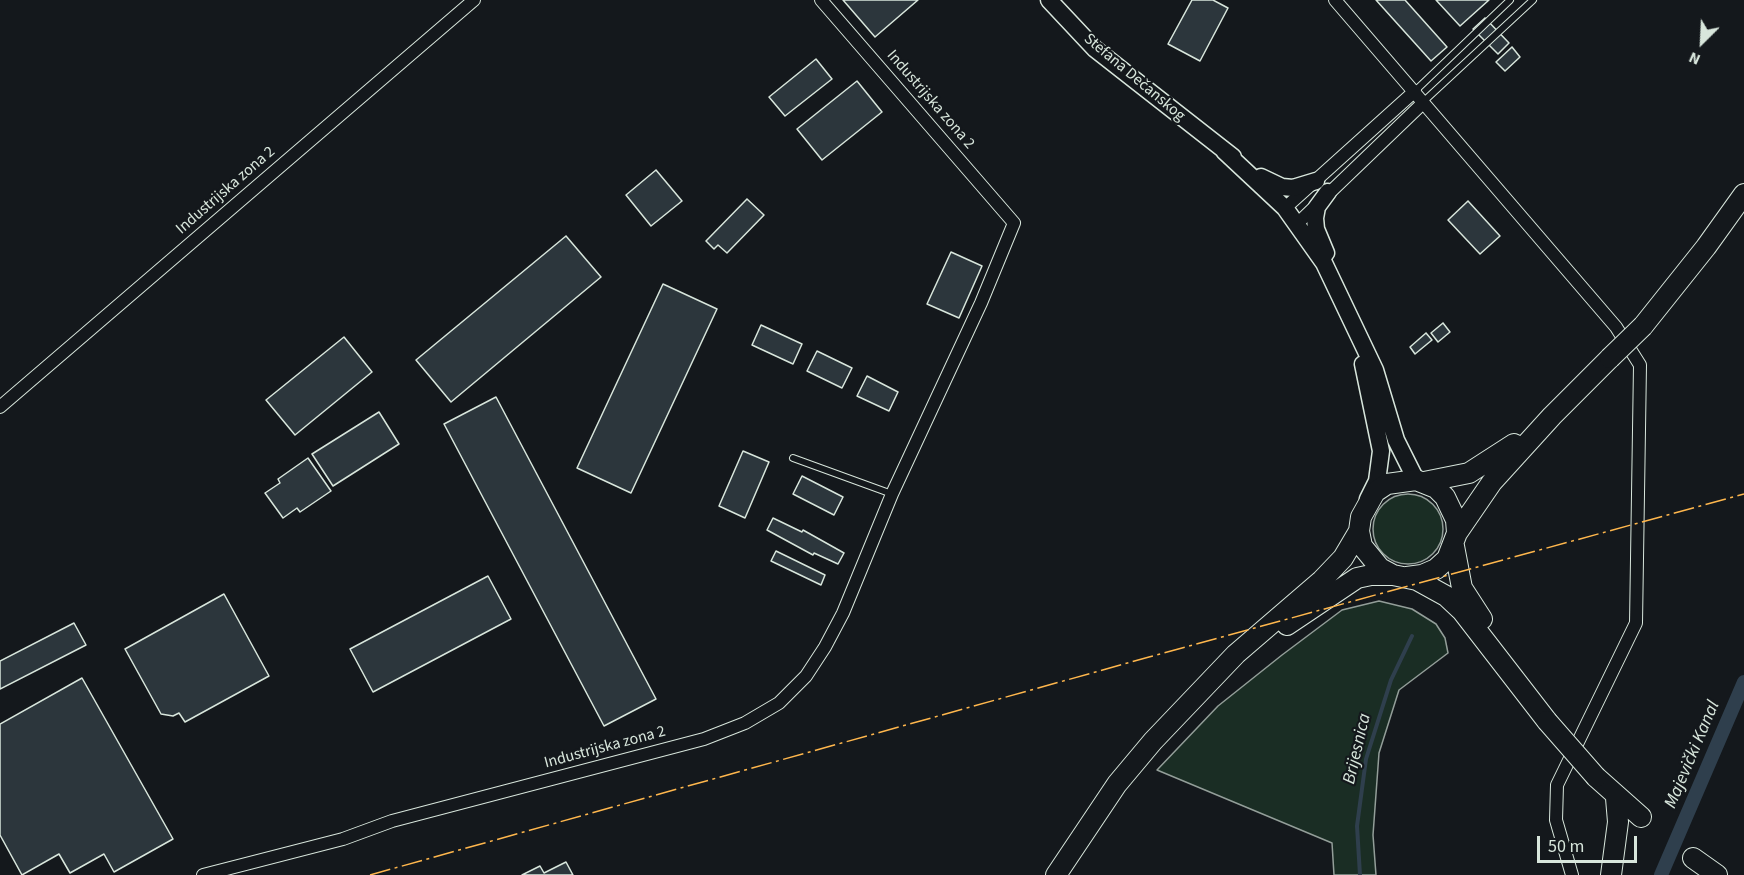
<!DOCTYPE html>
<html>
<head>
<meta charset="utf-8">
<style>
	body { margin:0 }
	#map { position:relative; width:1744px; height:875px; overflow:hidden; background:#14181c; font-family:"Source Sans 3",sans-serif }
	canvas { display:block }
	.north { position:absolute; left:1672px; top:12px; width:60px; height:60px; -webkit-text-stroke:4px #14181c; paint-order:stroke; rotate:204deg; font-size:16px; font-weight:700; line-height:24px; text-align:center; color:#d8e6dc }
	.north::after { content:''; display:block; margin:auto; width:21px; height:27px; background:#d8e6dc; clip-path:polygon(50% 0,100% 100%,50% 72%,0 100%) }
	.scale { position:absolute; left:1537px; top:836px; width:100px; height:27px; box-sizing:border-box; border:3px solid #d8e6dc; border-top:0; padding-left:8px; font-size:18px; line-height:21px; white-space:nowrap; color:#d8e6dc; -webkit-text-stroke:4px #14181c; paint-order:stroke }
</style>
</head>
<body>
<div id="map">
<canvas width="1744" height="875"></canvas>
<div class="north">N</div>
<div class="scale">50 m</div>
</div>
<script>
const ctx = document.querySelector('canvas').getContext('2d');
ctx.lineJoin = 'round';
function fill(path, color) { ctx.fillStyle = color; ctx.fill(path, 'evenodd'); }
const poly = rows => new Path2D(rows.map(r => 'M' + r).join(''));
function strokePath(path, color, width, dash) { ctx.strokeStyle = color; ctx.lineWidth = width; ctx.lineCap = dash ? 'butt' : 'round'; ctx.setLineDash(dash || []); ctx.stroke(path); }
function write(font, color, halo, rows, align = 'center') {
  ctx.font = font + ' "Source Sans 3",sans-serif'; ctx.lineWidth = 4.5; ctx.setLineDash([]); ctx.textBaseline = 'middle'; ctx.strokeStyle = halo; ctx.fillStyle = color; for (const [text, x, y, turn = 0] of rows) {
    ctx.save(); ctx.translate(x, y); ctx.rotate((+turn || 0) * Math.PI / 180); ctx.textAlign = isNaN(turn) ? turn : align; if (halo) ctx.strokeText(text, 0, 0); ctx.fillText(text, 0, 0); ctx.restore();
  }
}
const green = poly([
	'1373 529a35 35 0 1 1 70 0a35 35 0 1 1-70 0Z',
	[1379,601,1412,609,1436,624,1445,638,1448,653,1399,690,1379,753,1373,835,1376,875,1334,875,1332,843,1157,770,1218,706,1282,655,1342,610,1379,601]
]);
fill(green, '#1a2d24');
strokePath(green, '#939e99', 1.5);
strokePath(poly([
	[1360,875,1357,826,1366,759,1391,680,1412,636]
]), '#2f3f4d', 4);
strokePath(poly([
	[1661,875,1744,682]
]), '#2f3f4d', 14);
const building = poly([
	[843,0,918,0,875,37,843,0],
	[1192,0,1213,0,1228,8,1200,61,1168,44,1192,0],
	[1376,0,1405,0,1447,47,1431,61,1376,0],
	[1436,0,1489,0,1460,26,1436,0],
	[1485,18,1509,43,1498,54,1473,29,1485,18],
	[1512,47,1520,57,1505,71,1496,62,1512,47],
	[816,59,832,79,785,116,769,97,816,59],
	[857,81,882,112,822,160,797,129,857,81],
	[656,170,682,201,651,226,626,195,656,170],
	[747,199,764,215,727,253,718,245,714,249,706,241,747,199],
	[1468,201,1500,236,1480,254,1448,220,1468,201],
	[566,236,601,277,451,402,416,360,566,236],
	[951,252,982,266,959,318,927,304,951,252],
	[663,284,717,309,631,493,577,468,663,284],
	[1443,323,1450,332,1438,342,1431,333,1443,323],
	[761,325,802,344,793,364,752,345,761,325],
	[1426,333,1432,340,1415,354,1410,347,1426,333],
	[344,337,372,372,295,435,266,400,344,337],
	[817,351,852,368,842,388,807,371,817,351],
	[867,376,898,392,889,411,857,396,867,376],
	[496,397,656,699,604,726,444,424,496,397],
	[379,412,399,444,333,486,312,454,379,412],
	[743,451,769,462,745,518,719,506,743,451],
	[308,458,331,491,300,512,297,508,283,518,265,493,280,483,278,479,308,458],
	[802,476,843,497,834,515,793,494,802,476],
	[773,518,802,532,803,530,844,553,838,564,814,553,813,555,767,530,773,518],
	[776,551,825,575,821,585,771,561,776,551],
	[488,576,511,619,373,692,350,649,488,576],
	[224,594,269,676,185,722,179,713,173,716,161,714,125,649,224,594],
	[74,623,86,645,0,689,0,661,74,623],
	[82,678,173,839,114,872,104,854,70,873,59,854,22,875,0,835,0,724,82,678],
	[566,862,573,875,522,875,540,866,544,873,566,862]
]);
fill(building, '#2c363c');
strokePath(building, '#d8e6dc', 1.5);
const service = poly([
	[1415,91,1510,0],
	[1423,102,1533,0],
	[793,458,892,494]
]);
const minor = poly([
	[1335,0,1616,327,1640,365,1636,623,1557,785,1556,820,1572,875],
	[1285,208,1415,91],
	[1297,224,1423,103],
	[0,407,474,0],
	[203,875,343,839,392,821,704,739,745,723,779,703,806,676,825,647,843,613,892,494,981,303,1014,223,821,0]
]);
const secondary = poly([
	[1049,0,1095,49,1233,157],
	[1224,151,1285,208,1324,263,1375,370,1396,440,1416,480],
	[1261,177,1282,187,1293,188,1316,181],
	[1326,253,1316,229,1315,218,1317,207,1328,192],
	[1363,364,1381,451,1377,481,1368,499]
]);
const primary = poly([
	[1643,326,1706,247,1744,194],
	[1424,482,1469,473,1514,444],
	[1457,533,1492,482,1552,416,1610,358],
	[1454,546,1462,588,1482,619],
	[1393,575,1380,568,1362,546,1359,531,1361,517,1375,492,1387,484,1416,480,1436,488,1445,497,1456,520,1457,533,1447,559,1436,569,1422,575,1407,577],
	[1287,625,1357,578,1371,575,1393,575,1417,580,1446,596,1462,611,1547,721],
	[1596,777,1641,817],
	[1693,858,1717,875],
	[1056,875,1117,784,1153,741,1236,654,1322,580,1343,558,1359,531],
	[1611,875,1618,822,1616,798]
]);
strokePath(service, '#d8e6dc', 8);
strokePath(minor, '#d8e6dc', 14);
strokePath(secondary, '#d8e6dc', 19);
strokePath(primary, '#d8e6dc', 22);
strokePath(service, '#14181c', 6);
strokePath(minor, '#14181c', 12);
strokePath(secondary, '#14181c', 16);
strokePath(primary, '#14181c', 20);
const primaryBridge = poly([
	[1610,358,1643,326],
	[1547,721,1596,777]
]);
strokePath(primaryBridge, '#d8e6dc', 22, []);
strokePath(primaryBridge, '#14181c', 20);
strokePath(poly([
	[370,875,1149,657,1744,494]
]), '#ffb74d', 1.5, [21, 4.5, 3, 4.5]);
write('16px', '#d8e6dc', '#14181c', [
	["Stefana Dečanskog",1134,78,40],
	["Industrijska zona 2",930,100,49],
	["Industrijska zona 2",226,191,-41],
	["Industrijska zona 2",605,748,-15]
]);
write('italic 18px', '#d8e6dc', '#14181c', [
	["Brijesnica",1358,749,-77],
	["Majevički Kanal",1693,755,-67]
]);
</script>
</body>
</html>
